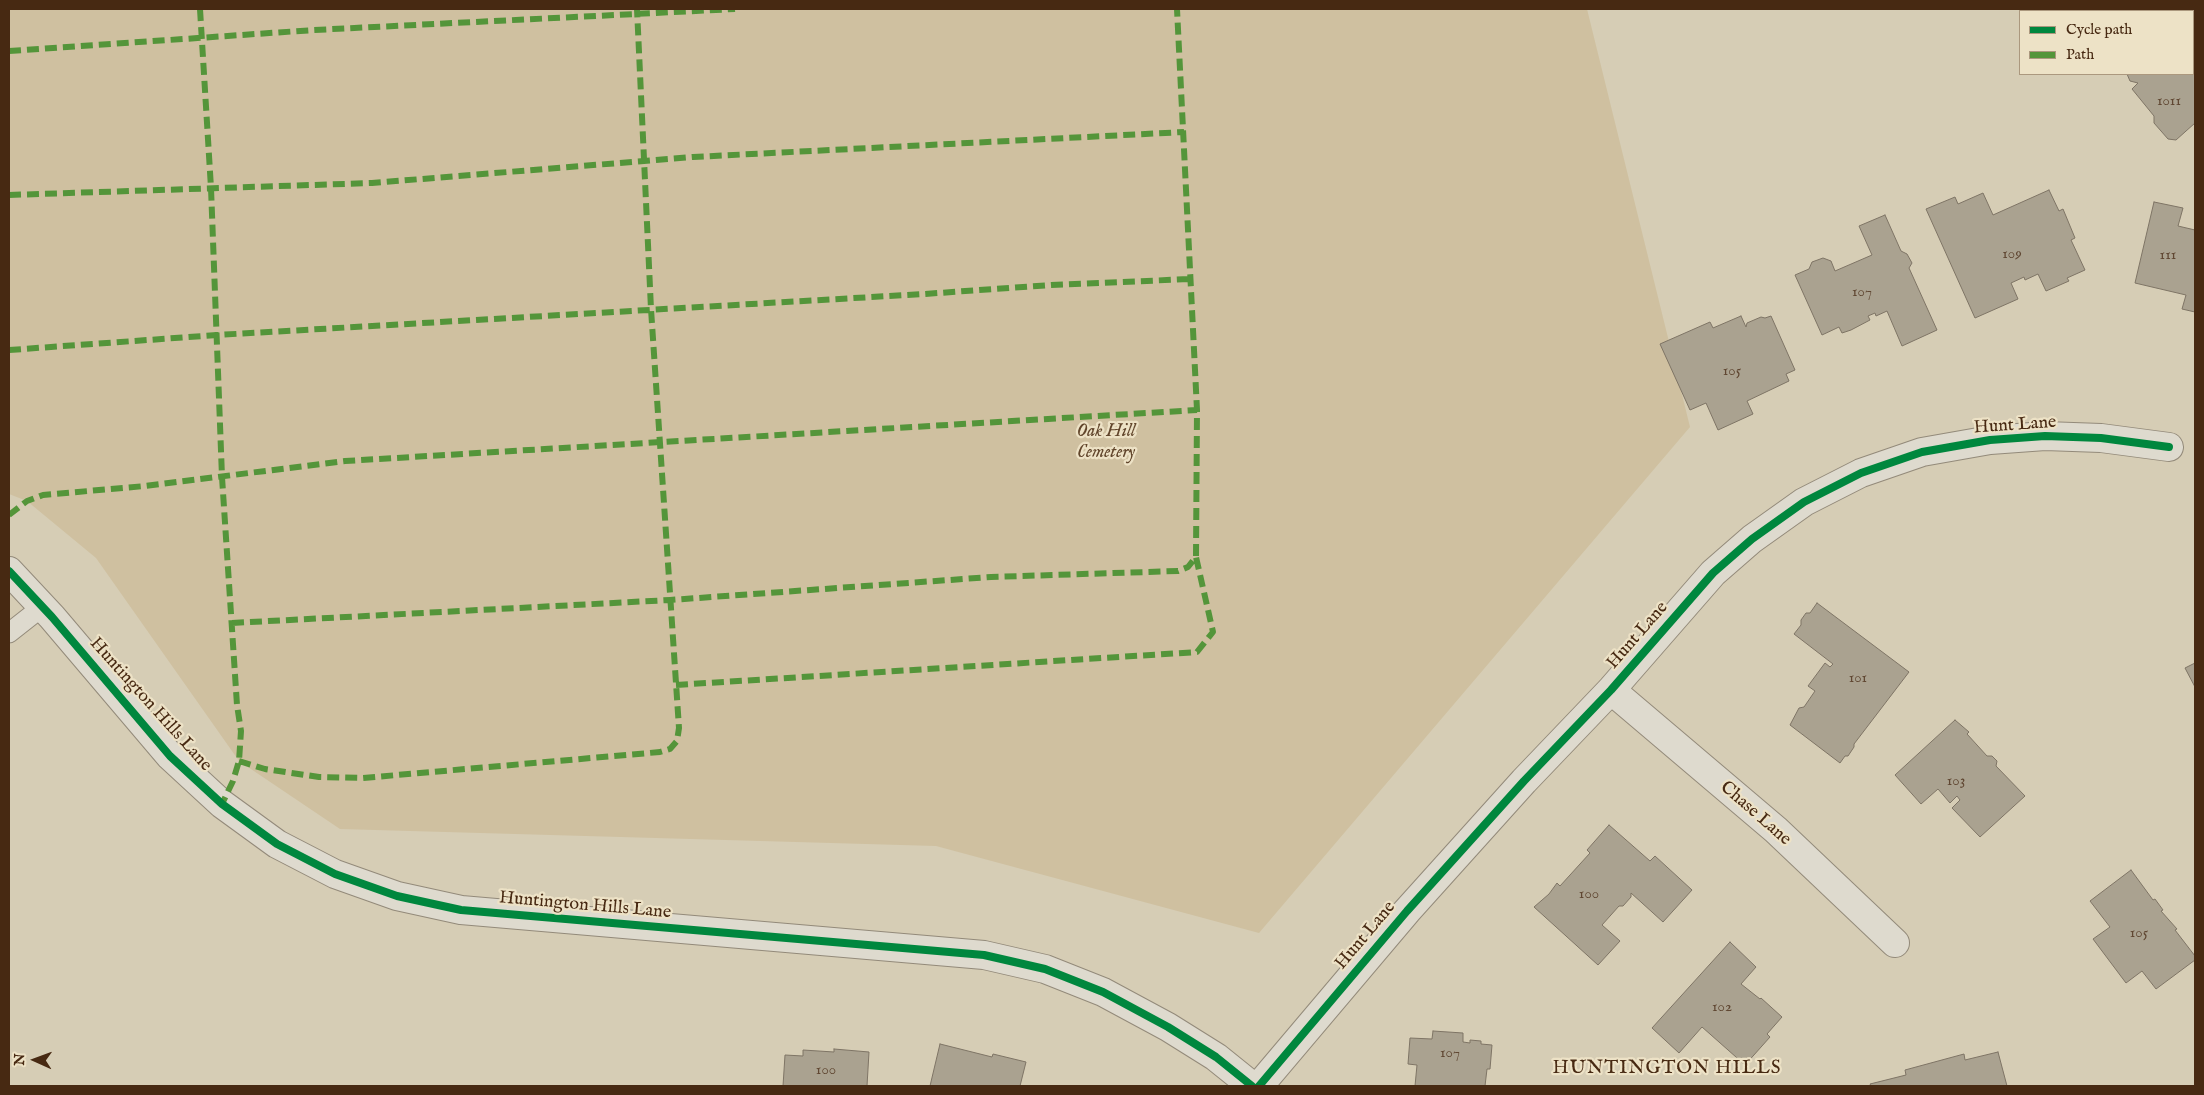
<!DOCTYPE html>
<html>
<head>
<meta charset="utf-8">
<style>
	body { margin:0 }
	#map { position:relative; width:2204px; height:1095px; overflow:hidden; background:#d6cdb5; font-family:"IM FELL English",serif }
	canvas { display:block }
	.frame { position:absolute; inset:0; border:10px solid #472912; pointer-events:none }
	.legend { position:absolute; left:2019px; top:10px; width:175px; height:65px; box-sizing:border-box; background:#ede2c6; border:1px solid #ab987e; margin:0; padding:6px 9px; list-style:none; font-size:15px; color:#472912 }
	.legend li { display:flex; align-items:center; gap:10px; height:25px }
	.legend b { width:25px; border:1px solid #ab987e }
	.north { position:absolute; left:10px; top:1035px; width:50px; height:50px; -webkit-text-stroke:4px #ede2c6; paint-order:stroke; rotate:272deg; font-size:14px; font-weight:700; line-height:20px; text-align:center; color:#472912 }
	.north::after { content:''; display:block; margin:auto; width:18px; height:22px; background:#472912; clip-path:polygon(50% 0,100% 100%,50% 72%,0 100%) }
</style>
</head>
<body>
<div id="map">
<canvas width="2204" height="1095"></canvas>
<div class="frame"></div>
<ul class="legend">
<li><b style="height:6px;background:#00873e"></b>Cycle path</li>
<li><b style="height:6px;background:#54953a"></b>Path</li>
</ul>
<div class="north">N</div>
</div>
<script>
const ctx = document.querySelector('canvas').getContext('2d');
ctx.lineJoin = 'round';
function fill(path, color) { ctx.fillStyle = color; ctx.fill(path, 'evenodd'); }
const poly = rows => new Path2D(rows.map(r => 'M' + r).join(''));
function strokePath(path, color, width, dash) { ctx.strokeStyle = color; ctx.lineWidth = width; ctx.lineCap = dash ? 'butt' : 'round'; ctx.setLineDash(dash || []); ctx.stroke(path); }
function write(font, color, halo, rows, align = 'center') {
  ctx.font = font + ' "IM FELL English",serif'; ctx.lineWidth = 4.5; ctx.setLineDash([]); ctx.textBaseline = 'middle'; ctx.strokeStyle = halo; ctx.fillStyle = color; for (const [text, x, y, turn = 0] of rows) {
    ctx.save(); ctx.translate(x, y); ctx.rotate((+turn || 0) * Math.PI / 180); ctx.textAlign = isNaN(turn) ? turn : align; if (halo) ctx.strokeText(text, 0, 0); ctx.fillText(text, 0, 0); ctx.restore();
  }
}
fill(poly([
	[9,9,1587,9,1690,427,1259,933,936,846,340,829,239,761,96,558,27,501,9,494]
]), '#cfc0a0');
const building = poly([
	[2193,61,2195,62,2195,123,2176,140,2168,139,2154,123,2154,116,2132,89,2138,83,2130,81,2127,74,2193,74,2193,61],
	[2049,190,2059,211,2063,209,2075,238,2071,240,2085,270,2067,278,2069,281,2046,291,2038,274,2025,280,2024,277,2011,283,2018,299,1975,318,1926,209,1955,197,1958,204,1983,193,1993,215,2049,190],
	[2154,202,2183,208,2178,226,2195,230,2195,312,2182,309,2186,295,2135,283,2154,202],
	[1885,215,1901,251,1907,254,1912,263,1909,268,1937,330,1902,346,1887,311,1876,316,1875,313,1868,316,1870,320,1851,330,1842,333,1839,327,1822,335,1795,275,1809,269,1812,262,1823,258,1831,261,1835,271,1872,255,1859,226,1885,215],
	[1741,316,1746,327,1747,323,1761,317,1765,318,1771,316,1795,370,1786,374,1789,381,1747,401,1753,414,1718,430,1706,403,1690,410,1660,344,1710,322,1713,328,1741,316],
	[1817,603,1909,672,1854,744,1854,747,1848,756,1845,756,1840,763,1790,725,1799,708,1804,707,1815,691,1808,686,1825,663,1830,667,1833,664,1794,634,1801,625,1801,620,1806,613,1810,613,1817,603],
	[2195,663,2195,687,2185,668,2195,663],
	[1955,720,1969,732,1967,734,1987,756,1992,756,1997,761,1996,766,2025,796,1980,837,1952,808,1960,800,1957,796,1950,803,1938,789,1921,804,1895,775,1955,720],
	[1609,825,1650,861,1655,856,1692,890,1663,922,1631,893,1631,897,1623,906,1619,906,1602,925,1620,941,1598,965,1534,907,1549,894,1557,883,1560,886,1590,853,1587,850,1609,825],
	[2131,870,2153,900,2155,899,2163,910,2161,911,2177,929,2175,930,2195,956,2195,960,2156,989,2142,971,2126,983,2093,939,2110,927,2090,901,2131,870],
	[1730,942,1756,967,1741,984,1760,999,1761,998,1782,1017,1767,1034,1770,1037,1745,1065,1702,1027,1679,1053,1652,1028,1730,942],
	[1433,1031,1463,1033,1463,1042,1470,1043,1470,1040,1481,1041,1481,1044,1492,1045,1490,1069,1487,1069,1485,1086,1415,1086,1417,1065,1408,1064,1410,1038,1432,1039,1433,1031],
	[940,1044,992,1057,993,1054,1026,1062,1020,1086,930,1086,940,1044],
	[834,1049,869,1052,867,1086,783,1086,785,1055,803,1056,803,1050,834,1052,834,1049],
	[1998,1052,2007,1086,1871,1086,1870,1084,1906,1075,1905,1070,1964,1054,1965,1060,1998,1052]
]);
fill(building, '#aaa290');
strokePath(building, '#7e7465', 1);
const service = poly([
	[9,633,42,607]
]);
const minor = poly([
	[9,571,52,617,170,756,222,804,277,844,335,874,397,896,461,910,984,955,1045,969,1103,992,1168,1027,1216,1057,1252,1086],
	[1611,690,1776,830,1895,943],
	[1259,1086,1407,911,1524,781,1611,690,1713,573,1752,539,1804,502,1861,473,1922,452,1990,440,2045,436,2101,438,2169,447]
]);
strokePath(service, '#938a7a', 21);
strokePath(minor, '#938a7a', 30);
strokePath(service, '#dedace', 19);
strokePath(minor, '#dedace', 28);
strokePath(poly([
	[200,9,211,188,222,477,237,705,241,731,239,761,233,781,222,804],
	[9,51,314,30,735,9],
	[9,195,372,183,693,157,1184,132],
	[9,350,217,335,924,294,1051,285,1191,279],
	[9,515,27,501,43,495,145,486,345,461,1197,410],
	[232,623,670,600,991,577,1178,571,1188,567,1196,557,1197,410,1177,9],
	[676,685,1197,652,1213,632,1196,557],
	[239,761,265,769,319,777,363,778,660,752,670,749,677,741,679,728,651,309,637,9]
]), '#54953a', 6, [12, 6]);
strokePath(poly([
	[9,571,52,617,170,756,222,804,277,844,335,874,397,896,461,910,984,955,1045,969,1103,992,1168,1027,1216,1057,1252,1086],
	[1259,1086,1407,911,1524,781,1611,690,1713,573,1752,539,1804,502,1861,473,1922,452,1990,440,2045,436,2101,438,2169,447]
]), '#00873e', 8);
write('15px', '#604732', null, [
	["1011",2169,102],
	["109",2012,255],
	["111",2168,256],
	["107",1862,293],
	["105",1732,372],
	["101",1858,679],
	["103",1956,782],
	["100",1589,895],
	["105",2139,934],
	["102",1722,1008],
	["107",1450,1054],
	["100",826,1071]
]);
write('18px', '#472912', '#ede2c6', [
	["Hunt Lane",2015,426,-4],
	["Hunt Lane",1638,636,-49],
	["Huntington Hills Lane",150,705,48],
	["Chase Lane",1755,814,41],
	["Huntington Hills Lane",585,906,5],
	["Hunt Lane",1366,936,-50]
]);
write('italic 18px', '#61452b', '#ede2c6', [
	["Oak Hill",1106,432],
	["Cemetery",1106,453]
]);
ctx.letterSpacing = '1px';
write('19px', '#472912', '#ede2c6', [
	["HUNTINGTON HILLS",1667,1069]
]);
ctx.letterSpacing = '0px';
</script>
</body>
</html>
